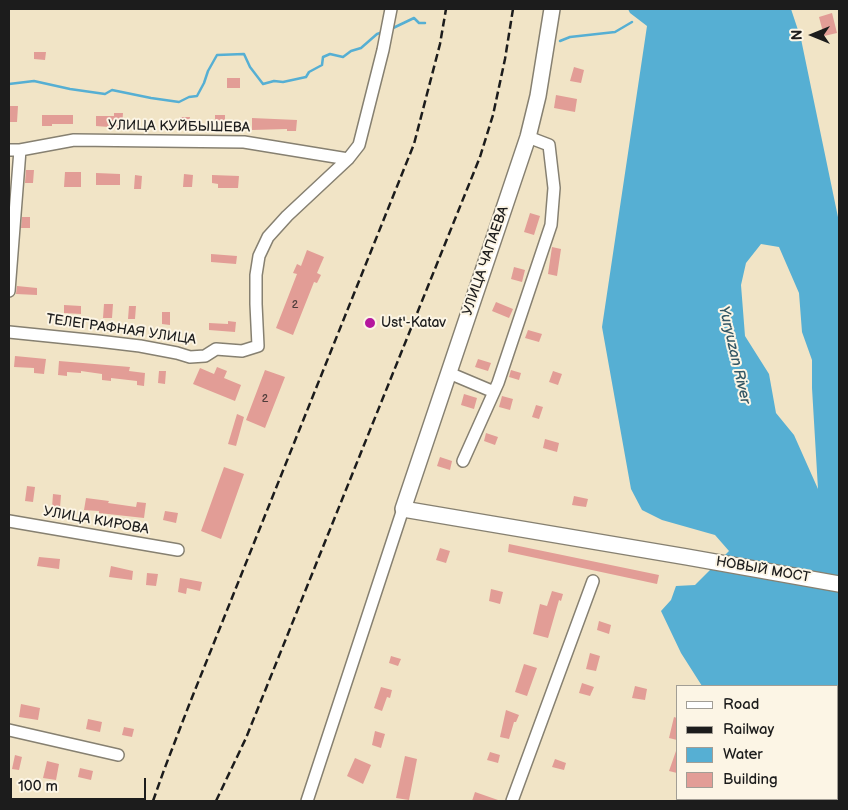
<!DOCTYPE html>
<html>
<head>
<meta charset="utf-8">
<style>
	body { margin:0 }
	#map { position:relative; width:848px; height:810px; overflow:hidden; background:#f1e4c6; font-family:"Balsamiq Sans",sans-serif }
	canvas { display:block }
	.frame { position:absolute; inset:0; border:10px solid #1c1c1c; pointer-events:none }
	.legend { position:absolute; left:676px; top:685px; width:162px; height:115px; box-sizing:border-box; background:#fcf5e5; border:1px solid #a29e95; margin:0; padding:6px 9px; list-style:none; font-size:15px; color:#1c1c1c }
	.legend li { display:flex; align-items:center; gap:10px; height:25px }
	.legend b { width:25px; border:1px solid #a29e95 }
	.north { position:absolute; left:788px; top:10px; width:50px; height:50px; -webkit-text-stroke:4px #fcf5e5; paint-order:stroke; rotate:270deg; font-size:14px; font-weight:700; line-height:20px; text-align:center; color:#1c1c1c }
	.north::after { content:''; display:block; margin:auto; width:18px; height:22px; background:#1c1c1c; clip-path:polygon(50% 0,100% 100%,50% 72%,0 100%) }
	.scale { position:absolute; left:10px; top:778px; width:136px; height:22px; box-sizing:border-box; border:2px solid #1c1c1c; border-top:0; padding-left:6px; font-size:15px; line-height:18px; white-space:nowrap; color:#1c1c1c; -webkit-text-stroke:4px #fcf5e5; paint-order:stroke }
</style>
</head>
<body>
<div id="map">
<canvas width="848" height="810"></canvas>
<div class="frame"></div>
<ul class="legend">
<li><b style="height:6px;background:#fff"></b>Road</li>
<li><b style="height:6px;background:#1c1c1c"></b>Railway</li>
<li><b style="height:14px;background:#56afd3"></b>Water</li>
<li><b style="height:14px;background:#e29d96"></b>Building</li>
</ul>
<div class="north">N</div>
<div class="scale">100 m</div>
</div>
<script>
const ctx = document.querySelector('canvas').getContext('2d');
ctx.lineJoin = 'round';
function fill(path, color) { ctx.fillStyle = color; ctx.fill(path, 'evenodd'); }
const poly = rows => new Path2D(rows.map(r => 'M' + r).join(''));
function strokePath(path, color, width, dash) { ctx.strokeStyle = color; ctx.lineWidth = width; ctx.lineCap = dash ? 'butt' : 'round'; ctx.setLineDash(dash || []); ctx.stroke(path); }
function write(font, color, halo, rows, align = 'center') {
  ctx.font = font + ' "Balsamiq Sans",sans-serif'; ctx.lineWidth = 4; ctx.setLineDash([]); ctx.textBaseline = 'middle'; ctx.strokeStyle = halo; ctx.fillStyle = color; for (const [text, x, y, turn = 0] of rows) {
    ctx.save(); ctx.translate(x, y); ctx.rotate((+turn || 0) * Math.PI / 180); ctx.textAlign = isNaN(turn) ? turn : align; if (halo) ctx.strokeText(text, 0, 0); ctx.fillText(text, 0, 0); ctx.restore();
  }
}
fill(poly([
	[628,9,791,9,801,39,839,222,839,801,738,801,738,799,837,799,837,686,702,686,681,653,661,611,671,600,676,586,695,585,729,551,715,535,662,520,642,510,631,489,602,327,647,26,630,13],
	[761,244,779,247,799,293,802,332,812,360,812,388,818,489,794,435,776,413,769,374,745,336,741,285,746,263]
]), '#56afd3');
strokePath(poly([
	[391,29,414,18,419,23,425,23],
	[560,41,570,37,615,32,632,22],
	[9,84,34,81,70,89,105,94,112,90,151,98,179,102,189,97,197,96,204,83,208,71,217,55,244,54,250,67,263,84,274,81,283,82,306,77,309,72,322,65,323,57,330,54,343,57,351,51,361,48,377,34,383,32]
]), '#56afd3', 2.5);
fill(poly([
	[832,13,837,33,824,36,819,17],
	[34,52,46,52,45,60,34,59],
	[574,67,584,70,581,83,570,81],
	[227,78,240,78,240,88,227,88],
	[556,95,577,99,575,112,554,108],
	[9,106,18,106,17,122,9,122],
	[114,113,123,113,122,128,96,126,96,116,114,116],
	[42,115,73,115,73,124,52,124,52,126,42,126],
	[215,115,225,115,225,130,215,130],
	[180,117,190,117,189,128,180,128],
	[252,118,297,120,296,131,287,131,287,129,252,130],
	[26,170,34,170,33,183,25,183],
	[65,172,81,172,81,187,64,187],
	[96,173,120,174,120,185,96,185],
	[184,174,193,175,192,187,183,187],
	[135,175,142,176,141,189,134,189],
	[212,175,239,176,238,188,218,188,218,184,212,183],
	[530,213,540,216,534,235,524,232],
	[22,217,30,217,30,228,21,228],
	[552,247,561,249,557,276,548,274],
	[307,250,324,257,317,273,321,275,317,283,314,282,293,335,276,328,297,274,293,273,297,264,301,266],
	[211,254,237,256,236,264,211,262],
	[514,267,525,270,522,282,511,279],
	[17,286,37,288,37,295,16,294],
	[496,302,513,309,509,318,492,311],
	[104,304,113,304,112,318,103,318],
	[64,305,81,306,81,314,64,313],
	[129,306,136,306,135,319,128,319],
	[162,312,170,312,170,325,162,324],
	[228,321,236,322,235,332,209,330,209,323,228,324],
	[528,330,542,334,539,342,525,338],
	[15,356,46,359,44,374,34,373,34,368,14,367],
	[478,359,491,363,488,371,475,367],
	[59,361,130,367,129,371,145,373,144,386,137,385,137,381,111,378,111,381,102,380,102,374,81,371,81,373,67,372,67,376,58,375],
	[217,367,227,371,224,378,241,385,235,401,193,384,200,368,214,374],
	[265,370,285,377,265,428,246,420],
	[511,370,521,373,519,380,509,377],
	[159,371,166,371,165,384,158,383],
	[553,371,562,374,558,385,549,382],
	[464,394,477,398,474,409,461,405],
	[502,396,513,399,510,410,499,407],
	[536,405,543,407,539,419,532,417],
	[237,414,244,417,236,446,228,444],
	[486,433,498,437,495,445,484,441],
	[545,439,559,443,557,452,543,448],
	[440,457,452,461,450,470,437,466],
	[224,467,244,474,221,539,201,531],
	[27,486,35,487,33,502,25,501],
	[53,494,61,495,60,508,52,508],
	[574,496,588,499,586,507,572,505],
	[86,498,109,501,108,503,136,507,137,502,146,503,144,518,99,513,99,511,84,510],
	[165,511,178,513,176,523,163,520],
	[509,544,659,575,657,584,508,552],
	[440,548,450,551,446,563,436,560],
	[39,557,60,559,59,569,37,566],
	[111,566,133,571,132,580,109,577],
	[147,573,158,574,156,586,146,585],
	[180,578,202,582,200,591,187,588,186,594,178,592],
	[491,589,503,592,500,604,489,601],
	[552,591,563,594,561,601,559,600,548,638,533,634,540,604,547,606],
	[599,621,611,625,609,634,597,630],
	[590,653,600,656,596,671,586,669],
	[391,656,401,659,398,666,389,663],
	[524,664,537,668,527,696,515,692],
	[582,683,594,687,590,696,579,693],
	[635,686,647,689,645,700,632,698],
	[381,687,392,690,390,698,387,697,382,711,374,708],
	[21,704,40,708,38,720,19,717],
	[506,710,519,715,516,722,514,722,509,739,500,737],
	[674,717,677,718,677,740,669,738],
	[88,719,102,722,100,732,86,729],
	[124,727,134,729,132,737,122,735],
	[375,731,385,734,381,748,372,745],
	[676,751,677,751,677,773,669,771],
	[490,752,500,755,498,763,487,760],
	[15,755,22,757,19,770,12,769],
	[405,756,417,759,409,800,396,798],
	[355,758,371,765,363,784,347,776],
	[555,759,566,763,564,770,552,767],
	[47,761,59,764,56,780,43,778],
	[80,768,93,771,91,780,78,777],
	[475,792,498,800,498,801,472,801]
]), '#e29d96');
const minor = poly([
	[9,150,20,150,74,140,244,142,348,159],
	[9,291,20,150],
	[9,332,98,341,140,346,177,353,190,357,205,356,216,349,242,351,258,346,256,304,256,275,259,256,268,237,287,216,348,159,359,145,383,50,391,9],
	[449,373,494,392],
	[463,461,498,383,551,225,554,188,549,145,528,137],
	[9,521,178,550],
	[9,730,118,755],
	[307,801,403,509],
	[512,801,593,581]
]);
const major = poly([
	[552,9,538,96,528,137,403,509,687,557,839,584]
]);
strokePath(minor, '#868071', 14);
strokePath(major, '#868071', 18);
strokePath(minor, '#fff', 11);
strokePath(major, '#fff', 15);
strokePath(poly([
	[153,801,164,770,189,705,414,144,440,44,446,9],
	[216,801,246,738,480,157,493,115,505,59,513,9]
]), '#1c1c1c', 2.5, [8, 4]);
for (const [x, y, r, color] of [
	[370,323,6,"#b5179e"]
]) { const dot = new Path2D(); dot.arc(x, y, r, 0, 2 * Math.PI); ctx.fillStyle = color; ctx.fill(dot); strokePath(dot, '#fcf5e5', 2); }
write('11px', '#4e3c3a', null, [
	["2",295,305],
	["2",265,399]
]);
write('14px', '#1c1c1c', '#fcf5e5', [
	["УЛИЦА КУЙБЫШЕВА",179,127,1],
	["УЛИЦА ЧАПАЕВА",486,261,-71],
	["ТЕЛЕГРАФНАЯ УЛИЦА",121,330,8],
	["УЛИЦА КИРОВА",96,521,10],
	["НОВЫЙ МОСТ",763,570,10]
]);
write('14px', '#1c1c1c', '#fcf5e5', [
	["Ust'-Katav",381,323]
], 'left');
write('italic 15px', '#335765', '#fcf5e5', [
	["Yuryuzan River",734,355,77]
]);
</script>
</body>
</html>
